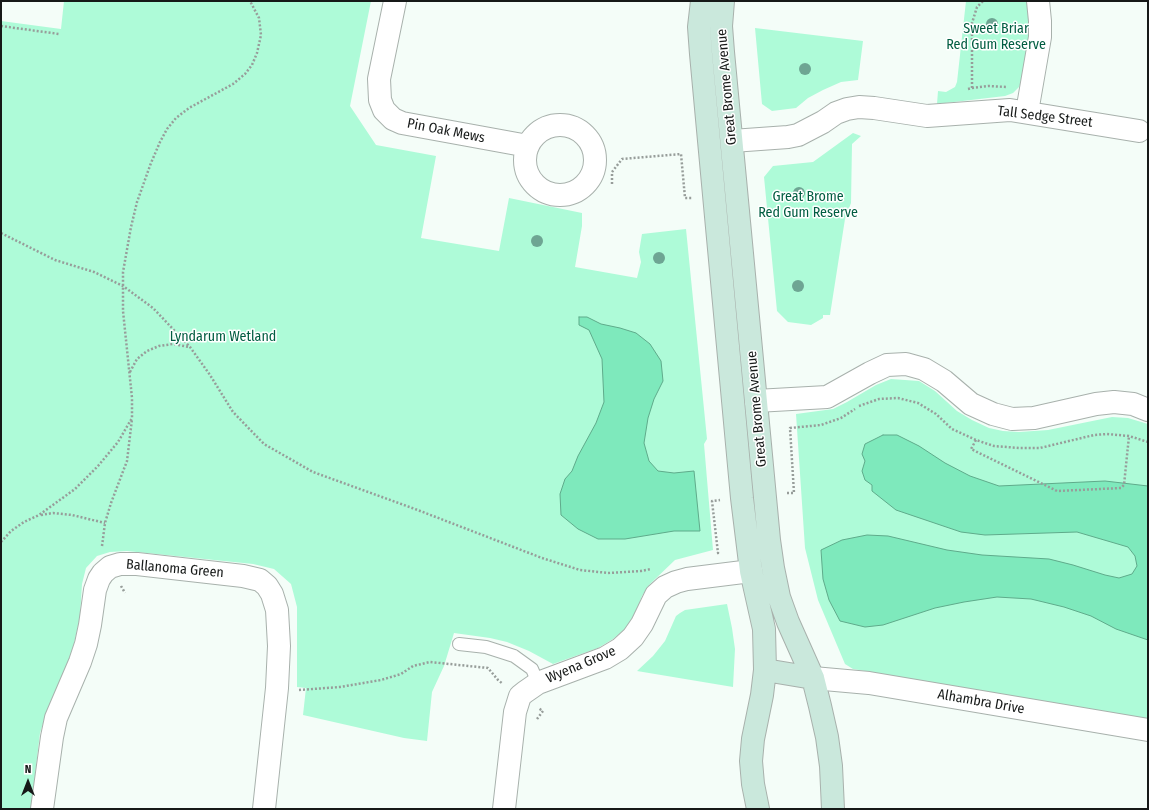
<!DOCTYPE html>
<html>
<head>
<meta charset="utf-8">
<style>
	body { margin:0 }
	#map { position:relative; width:1149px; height:810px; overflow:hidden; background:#f4fdf8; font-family:"Fira Sans Condensed",sans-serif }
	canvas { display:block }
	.frame { position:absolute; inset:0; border:2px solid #161918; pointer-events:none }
	.north { position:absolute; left:8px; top:762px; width:40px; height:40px; -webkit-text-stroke:3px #fff; paint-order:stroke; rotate:0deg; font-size:11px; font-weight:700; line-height:16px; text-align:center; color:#161918 }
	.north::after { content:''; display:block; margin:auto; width:14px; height:18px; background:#161918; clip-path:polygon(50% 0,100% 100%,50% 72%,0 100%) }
</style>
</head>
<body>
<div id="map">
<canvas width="1149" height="810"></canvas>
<div class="frame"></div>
<div class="north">N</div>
</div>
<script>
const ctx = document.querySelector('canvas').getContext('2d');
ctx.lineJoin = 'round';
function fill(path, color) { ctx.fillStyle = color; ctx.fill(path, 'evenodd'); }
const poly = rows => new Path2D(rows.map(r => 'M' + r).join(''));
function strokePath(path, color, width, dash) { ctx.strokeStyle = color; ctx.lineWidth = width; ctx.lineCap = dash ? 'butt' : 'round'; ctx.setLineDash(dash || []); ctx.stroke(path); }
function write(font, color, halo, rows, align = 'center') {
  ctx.font = font + ' "Fira Sans Condensed",sans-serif'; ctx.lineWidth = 3; ctx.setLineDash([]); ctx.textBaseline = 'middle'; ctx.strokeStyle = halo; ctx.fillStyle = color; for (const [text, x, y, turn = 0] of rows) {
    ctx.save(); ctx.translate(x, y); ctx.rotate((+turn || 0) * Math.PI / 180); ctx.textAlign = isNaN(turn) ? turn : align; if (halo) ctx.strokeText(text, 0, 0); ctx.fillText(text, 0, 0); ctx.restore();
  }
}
fill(poly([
	[64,1,371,1,350,106,376,145,436,156,421,238,499,251,509,198,582,213,582,226,575,267,637,278,641,262,639,252,642,234,686,229,707,439,704,444,713,550,675,560,650,584,642,596,635,615,626,628,613,639,598,648,553,664,529,651,507,642,490,638,454,633,444,666,432,692,427,741,404,738,303,715,306,688,297,687,297,607,291,584,274,569,253,564,127,551,110,552,97,556,86,568,82,584,80,617,73,648,65,671,48,708,40,733,31,809,1,809,1,21,61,29],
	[966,1,1029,1,1031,34,1023,79,1019,87,1013,93,1005,96,937,104,938,91,946,92,955,87,957,82],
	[755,28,863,41,858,80,841,82,823,90,808,98,796,108,772,111,762,104],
	[853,133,861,136,852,144,851,203,845,219,830,315,823,315,823,318,811,325,788,322,777,311,764,177,773,166,813,162],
	[891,379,919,381,935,391,957,411,972,420,989,428,1003,431,1019,432,1048,430,1112,417,1128,418,1148,424,1148,719,853,669,845,664,818,600,805,548,796,414,833,409,847,402,876,385],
	[727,604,732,628,735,649,733,687,637,671,653,656,665,641,676,616,680,613,685,610]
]), '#aefbd8');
const water = poly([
	[579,317,587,317,601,324,620,328,636,333,650,344,661,361,663,381,654,399,648,418,644,443,649,461,658,471,674,473,694,471,700,531,674,531,625,539,598,539,578,529,561,515,560,494,565,479,572,471,578,456,596,423,604,402,602,359,589,330,579,325,579,317],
	[883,435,897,435,919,446,945,463,970,476,999,486,1105,481,1148,486,1148,640,1116,629,1091,616,1064,607,1031,599,997,597,964,602,935,608,883,625,865,627,840,621,829,600,823,579,821,550,842,540,867,535,888,536,947,550,982,555,1049,559,1073,565,1105,575,1119,578,1132,574,1137,566,1135,556,1128,547,1077,532,985,535,961,532,896,510,872,491,872,485,865,480,862,471,865,461,862,454,865,444,883,435]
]);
fill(water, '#7ee9bc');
strokePath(water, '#5fab8b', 1);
const lane = poly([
	[459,644,486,647,514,656,532,669,538,683]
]);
const street = poly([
	[395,1,379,79,380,100,384,110,393,119,402,123,528,146],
	[1027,112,1040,37,1040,21,1038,1],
	'525 160a35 35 0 1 1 70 0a35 35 0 1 1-70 0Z',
	[732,141,788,137,798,135,823,122,836,113,847,109,859,107,874,108,927,116,1010,110,1139,131],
	[756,401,827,397,870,373,887,365,906,364,924,369,944,381,971,404,993,414,1012,419,1034,418,1096,404,1114,402,1133,404,1148,410],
	[813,678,869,683,1148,730],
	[42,809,52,737,56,718,80,662,86,644,90,625,95,590,99,579,103,573,110,567,120,564,137,564,243,576,260,580,267,586,272,594,277,610,279,646,277,688,264,809],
	[504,809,515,712,520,696,525,692,538,683,605,658,620,649,633,637,642,624,656,595,665,587,676,582,687,579,751,571]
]);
const secondary = poly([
	[702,1,699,27,701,54,742,498,751,571,764,629,765,670,762,695,753,739,751,761,753,784,758,809],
	[723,1,721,26,723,52,769,540,773,568,779,597,788,622,813,678,820,706,827,737,831,766,833,809],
	[765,670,813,678]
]);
strokePath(lane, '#a8b1ac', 14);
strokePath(street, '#a8b1ac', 24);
strokePath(secondary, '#a8b1ac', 24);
strokePath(poly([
	[1,26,59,34],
	[972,88,988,86,1007,87],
	[968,89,972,88,972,23,977,7,983,1],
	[612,184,612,172,622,159,681,154,685,198,693,198],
	[1,233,55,260,94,272,123,286,153,308,190,347,210,375,233,412,264,444,313,472,415,509,542,558,580,570,608,573,641,571,651,569],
	[130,372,137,359,147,351,159,346,173,344,189,347],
	[859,406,879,399,898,398,918,403,936,414,952,429,976,440,994,446,1019,448,1040,448,1094,435,1107,434,1129,436,1148,442],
	[976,440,971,449,1057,491,1121,488,1124,485,1129,436],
	[787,493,794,493,790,428,821,425,841,418,855,409],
	[41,515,53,513,72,515,105,523],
	[1,542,11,531,24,522,39,515,75,489,98,466,118,442,132,418,132,398,123,311,123,272,131,227,137,202,151,163,160,142,167,129,176,118,189,108,233,84,245,74,252,65,257,53,261,35,259,18,250,1],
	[102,546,105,523,111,503,127,461,132,419],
	[717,553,718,553,712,501,720,500],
	[121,586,125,593],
	[299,690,340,687,381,680,401,674,413,666,430,662,488,668,498,680,503,684],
	[537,719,543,711,538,708]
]), '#979d9a', 2.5, [2, 2]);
strokePath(lane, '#fff', 12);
strokePath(street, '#fff', 22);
strokePath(secondary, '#cae8dc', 22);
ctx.fillStyle = '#6ea593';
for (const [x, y] of [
	[992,24],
	[805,69],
	[799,193],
	[537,241],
	[659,258],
	[798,286]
]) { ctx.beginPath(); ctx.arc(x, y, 6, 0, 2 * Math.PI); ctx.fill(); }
write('14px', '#015d41', '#fff', [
	["Sweet Briar",996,29],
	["Red Gum Reserve",996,45],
	["Great Brome",808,197],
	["Red Gum Reserve",808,213],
	["Lyndarum Wetland",223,337]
]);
write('14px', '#161918', '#fff', [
	["Great Brome Avenue",727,87,-95],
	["Tall Sedge Street",1045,117,7],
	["Pin Oak Mews",446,131,11],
	["Great Brome Avenue",757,409,-95],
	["Ballanoma Green",175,569,5],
	["Wyena Grove",581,665,-23],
	["Alhambra Drive",981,702,10]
]);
</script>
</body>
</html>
